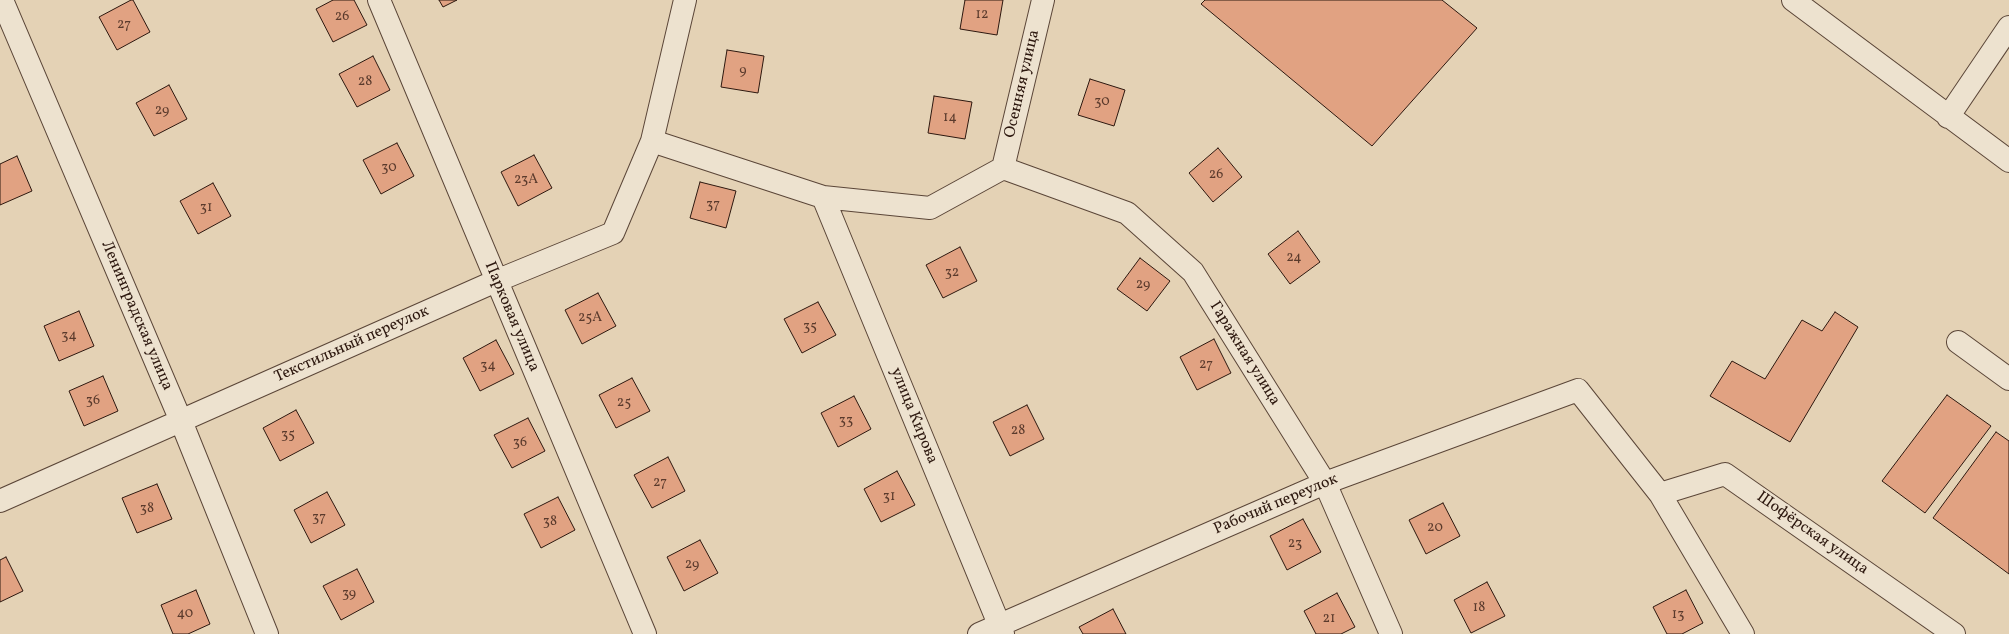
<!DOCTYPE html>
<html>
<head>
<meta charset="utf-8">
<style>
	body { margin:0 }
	canvas { display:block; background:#e4d2b5 }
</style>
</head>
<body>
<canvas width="2009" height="634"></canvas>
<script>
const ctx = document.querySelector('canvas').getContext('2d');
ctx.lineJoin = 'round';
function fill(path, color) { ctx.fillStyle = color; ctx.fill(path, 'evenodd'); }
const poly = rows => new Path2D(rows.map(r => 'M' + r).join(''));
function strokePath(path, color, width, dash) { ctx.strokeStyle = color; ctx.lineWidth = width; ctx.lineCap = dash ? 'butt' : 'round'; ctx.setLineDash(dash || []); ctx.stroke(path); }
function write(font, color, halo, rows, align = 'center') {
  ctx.font = font + ' Vollkorn,serif'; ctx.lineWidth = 4; ctx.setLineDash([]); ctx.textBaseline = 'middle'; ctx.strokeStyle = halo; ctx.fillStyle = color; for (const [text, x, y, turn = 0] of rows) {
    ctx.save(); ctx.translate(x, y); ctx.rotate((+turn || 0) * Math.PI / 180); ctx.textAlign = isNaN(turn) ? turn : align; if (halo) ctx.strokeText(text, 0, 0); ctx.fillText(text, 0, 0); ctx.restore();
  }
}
const building = poly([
	[131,0,133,0,150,32,117,50,99,17,131,0],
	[333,0,354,0,367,25,333,42,316,9,333,0],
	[439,0,457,0,443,7,439,0],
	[965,0,1003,0,997,35,960,29,965,0],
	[1205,0,1442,0,1477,28,1372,146,1201,4,1205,0],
	[727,50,764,56,758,93,721,87,727,50],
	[373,56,390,90,357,107,339,74,373,56],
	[1090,79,1125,90,1114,126,1078,115,1090,79],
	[169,85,187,119,154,136,136,103,169,85],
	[934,96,972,102,965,139,928,133,934,96],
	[397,143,414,176,381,194,363,160,397,143],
	[1218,148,1242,177,1213,202,1189,173,1218,148],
	[534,155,552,188,518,206,501,172,534,155],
	[17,156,32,191,0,205,0,164,17,156],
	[700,182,736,191,726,228,690,218,700,182],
	[213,183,231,216,198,234,180,201,213,183],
	[1298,231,1320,262,1290,284,1268,254,1298,231],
	[960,247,977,281,943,298,926,265,960,247],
	[1140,258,1170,281,1147,311,1117,289,1140,258],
	[598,293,616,326,582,344,565,310,598,293],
	[818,302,836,335,802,353,784,319,818,302],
	[79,311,94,346,59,361,44,326,79,311],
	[1835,312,1858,327,1790,442,1710,396,1732,361,1765,379,1802,320,1822,331,1835,312],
	[1214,339,1231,373,1197,390,1180,357,1214,339],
	[496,340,514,374,480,391,463,358,496,340],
	[103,376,118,411,84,426,69,391,103,376],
	[632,378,650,411,616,428,599,395,632,378],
	[1947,395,1991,426,1925,513,1882,481,1947,395],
	[854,396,871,429,838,447,821,413,854,396],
	[1027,405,1044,439,1010,456,993,422,1027,405],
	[296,410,314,443,280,461,263,428,296,410],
	[528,418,545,451,512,468,494,435,528,418],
	[1996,432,2009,441,2009,574,1933,518,1996,432],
	[668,457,685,491,652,508,634,475,668,457],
	[897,471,915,505,881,522,864,489,897,471],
	[157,484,172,519,137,533,122,498,157,484],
	[327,492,345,525,311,543,294,510,327,492],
	[558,497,575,530,541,548,524,514,558,497],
	[1443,503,1460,536,1426,554,1409,520,1443,503],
	[1303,519,1321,552,1287,570,1270,536,1303,519],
	[700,540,718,573,684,591,667,557,700,540],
	[6,557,23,591,0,602,0,560,6,557],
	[357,569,374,602,341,620,323,586,357,569],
	[1487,582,1505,616,1471,633,1454,600,1487,582],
	[196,590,210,624,188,634,173,634,161,605,196,590],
	[1686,590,1703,623,1682,634,1667,634,1653,607,1686,590],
	[1337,593,1355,627,1341,634,1316,634,1304,611,1337,593],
	[1113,609,1126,634,1083,634,1079,627,1113,609]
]);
fill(building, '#e1a282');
strokePath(building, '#2d180f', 1);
const minor = poly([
	[2,0,181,421,267,634],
	[379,0,645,634],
	[1793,0,2009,161],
	[1948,117,2009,27],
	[652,141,823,197,930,208,1003,168],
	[1003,168,1127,213,1193,272,1325,483,1391,634],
	[1003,168,1043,0],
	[823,197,1003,634],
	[1958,342,2009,379],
	[1660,494,1725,474,1954,634],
	[0,501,496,281,613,233,652,141,685,0],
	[979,634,1325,483,1578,390,1660,494,1743,634]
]);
strokePath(minor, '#5b4638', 24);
strokePath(minor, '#ede2cf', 22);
write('14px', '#5a3a2c', null, [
	["12",982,15],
	["26",342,17],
	["27",124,25],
	["9",743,71],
	["28",365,82],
	["30",1102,102],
	["29",162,111],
	["14",950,118],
	["30",389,168],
	["26",1216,175],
	["23А",526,180],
	["37",713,205],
	["31",206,208],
	["24",1294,258],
	["32",952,273],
	["29",1143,285],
	["25А",590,318],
	["35",810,327],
	["34",69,336],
	["27",1206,365],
	["34",488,366],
	["36",93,401],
	["25",624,403],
	["33",846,421],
	["28",1018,431],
	["35",288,435],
	["36",520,443],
	["27",660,483],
	["31",889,497],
	["38",147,509],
	["37",319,518],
	["38",550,522],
	["20",1435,528],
	["23",1295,544],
	["29",692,565],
	["39",349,594],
	["18",1479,608],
	["40",185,614],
	["13",1678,615],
	["21",1329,619]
]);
write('16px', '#2d180f', '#ede2cf', [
	["Осенняя улица",1023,84,-77],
	["Ленинградская улица",136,316,67],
	["Парковая улица",511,317,67],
	["Текстильный переулок",352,345,-24],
	["Гаражная улица",1244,354,58],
	["улица Кирова",913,416,68],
	["Рабочий переулок",1276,505,-23],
	["Шофёрская улица",1812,534,35]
]);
</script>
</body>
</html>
